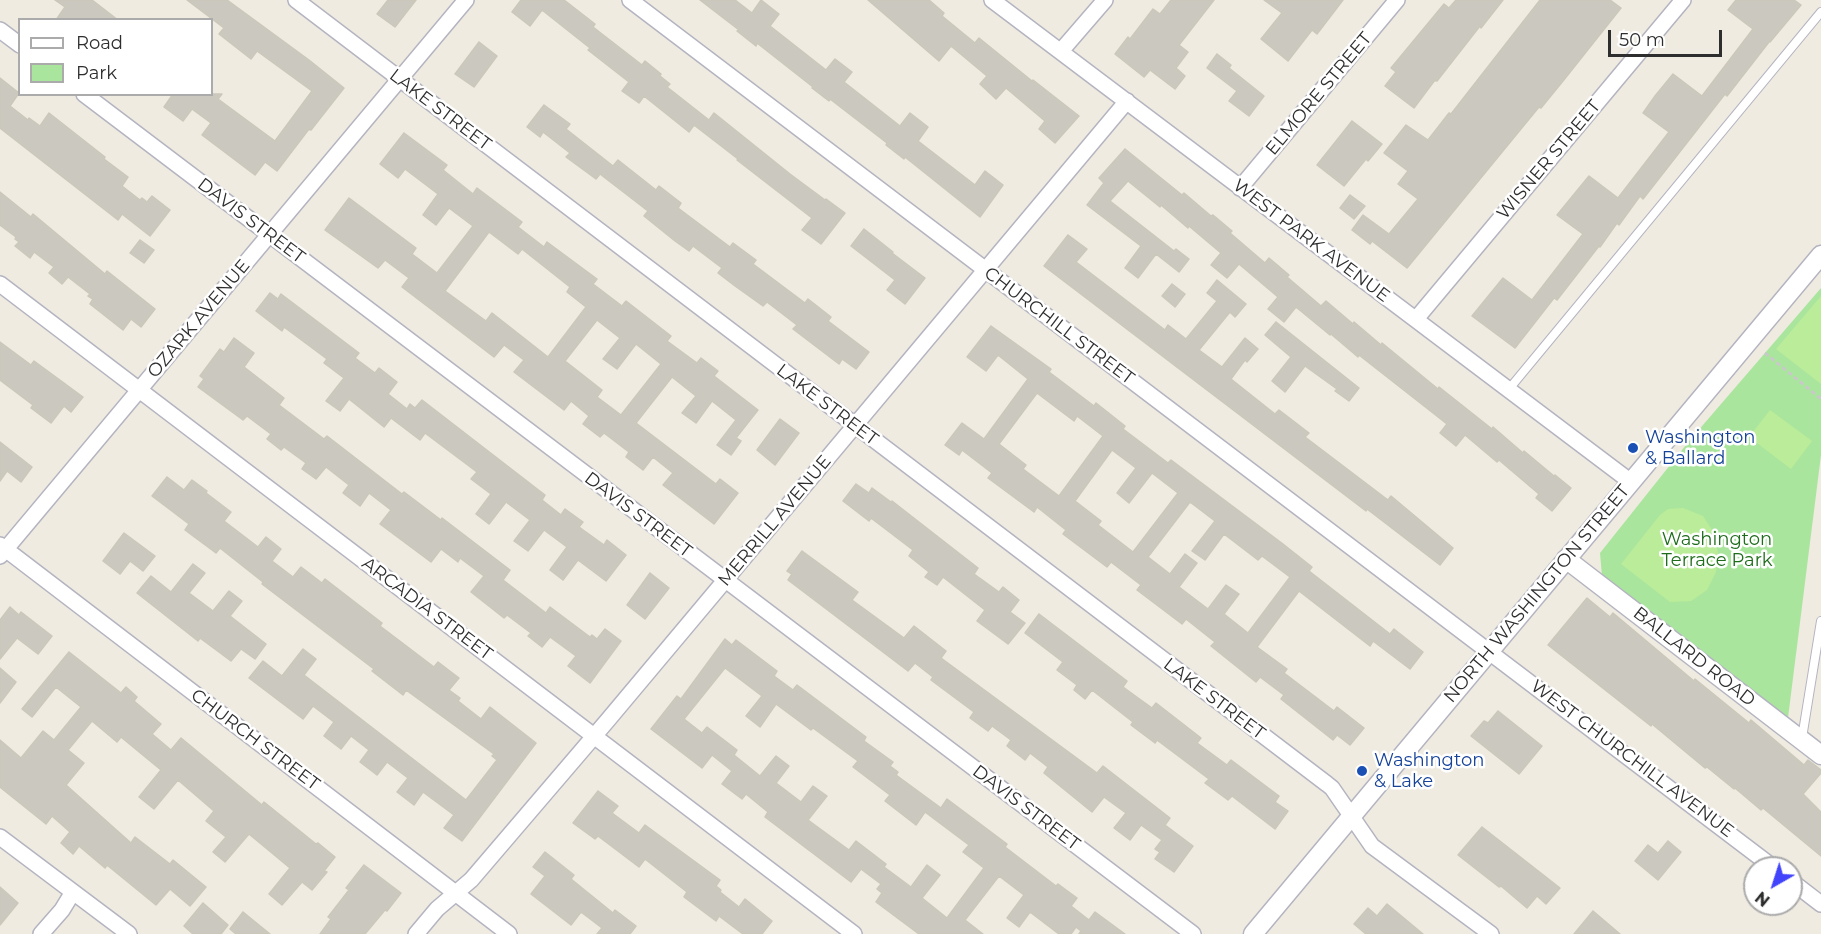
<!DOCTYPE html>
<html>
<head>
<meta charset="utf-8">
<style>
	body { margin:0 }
	#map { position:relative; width:1821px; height:934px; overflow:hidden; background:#efebe1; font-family:Montserrat,sans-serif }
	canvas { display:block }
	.legend { position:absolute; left:18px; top:18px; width:195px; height:78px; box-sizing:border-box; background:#fff; border:2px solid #ababab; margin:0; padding:8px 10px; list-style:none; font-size:18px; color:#2e2e2e }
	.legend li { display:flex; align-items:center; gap:12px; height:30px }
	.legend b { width:30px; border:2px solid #ababab }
	.north { position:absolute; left:1743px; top:856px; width:60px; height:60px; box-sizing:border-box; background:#fff; border:2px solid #ababab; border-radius:50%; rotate:219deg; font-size:16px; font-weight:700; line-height:24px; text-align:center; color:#2e2e2e }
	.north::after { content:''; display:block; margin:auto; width:21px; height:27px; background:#4244fb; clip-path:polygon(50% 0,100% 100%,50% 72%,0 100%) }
	.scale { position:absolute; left:1608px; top:30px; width:114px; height:27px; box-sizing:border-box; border:3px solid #2e2e2e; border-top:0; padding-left:8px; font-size:18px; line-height:21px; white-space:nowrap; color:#2e2e2e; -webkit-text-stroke:4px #fff; paint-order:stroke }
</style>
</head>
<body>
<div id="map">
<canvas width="1821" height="934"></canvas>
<ul class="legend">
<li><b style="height:8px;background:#fff"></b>Road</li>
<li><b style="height:16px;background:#aae59e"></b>Park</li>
</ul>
<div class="north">N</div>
<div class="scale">50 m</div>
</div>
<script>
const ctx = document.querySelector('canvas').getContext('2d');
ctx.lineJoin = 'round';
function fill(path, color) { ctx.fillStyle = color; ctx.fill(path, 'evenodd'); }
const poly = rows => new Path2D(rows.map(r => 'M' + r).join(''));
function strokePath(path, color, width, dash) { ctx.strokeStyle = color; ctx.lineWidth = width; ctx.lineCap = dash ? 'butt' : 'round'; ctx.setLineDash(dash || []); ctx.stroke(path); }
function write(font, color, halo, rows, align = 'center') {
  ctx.font = font + ' Montserrat,sans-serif'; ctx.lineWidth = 5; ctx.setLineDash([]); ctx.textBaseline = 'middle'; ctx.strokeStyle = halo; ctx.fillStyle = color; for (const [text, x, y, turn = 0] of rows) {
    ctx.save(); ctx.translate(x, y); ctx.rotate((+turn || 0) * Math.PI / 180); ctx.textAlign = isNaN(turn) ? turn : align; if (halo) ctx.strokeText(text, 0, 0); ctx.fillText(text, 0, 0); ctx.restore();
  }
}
fill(poly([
	[1821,288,1821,455,1788,718,1602,576,1600,553,1690,440]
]), '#aae59e');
fill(poly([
	[1821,296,1821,384,1776,349],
	[1770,410,1812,441,1791,469,1749,437],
	[1683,508,1703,516,1714,533,1718,553,1716,572,1707,590,1691,601,1670,602,1621,564,1660,515,1668,509]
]), '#bbec99');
const building = poly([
	[55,0,92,0,118,20,56,20,65,7,55,0],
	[187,0,227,0,309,60,344,88,311,130,309,129,277,171,265,162,255,175,202,135,211,123,192,109,183,121,164,107,173,94,222,94,218,99,275,141,312,91,257,51,251,59,219,34,224,28,187,0],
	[388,0,416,0,395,27,377,14,388,0],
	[521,0,564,0,595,24,593,27,642,65,645,61,661,74,660,76,670,84,667,87,709,120,714,113,790,174,825,200,826,199,845,213,821,244,802,230,812,218,737,160,738,159,694,125,689,132,644,96,639,103,622,91,629,82,588,50,590,48,542,10,530,26,512,12,521,0],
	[700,0,735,0,752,13,761,0,779,14,770,26,826,70,835,59,852,72,844,82,900,126,910,113,928,127,918,141,975,185,985,171,1003,185,980,217,905,157,904,159,886,145,887,143,830,99,829,101,812,88,813,87,757,43,756,46,737,31,739,30,700,0],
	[868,0,929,0,944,13,942,16,975,43,979,38,1032,81,1033,80,1079,116,1055,143,1039,129,1045,121,1006,88,996,99,980,84,987,76,951,46,939,61,868,0],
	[1171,0,1214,0,1179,45,1188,52,1176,68,1185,76,1175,89,1150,70,1144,77,1115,54,1128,37,1130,39,1153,9,1160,14,1171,0],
	[1264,0,1343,0,1317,34,1312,30,1288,61,1261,39,1282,13,1264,0],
	[1456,0,1503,0,1481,28,1480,26,1437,81,1435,80,1414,108,1385,86,1396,72,1391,68,1444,4,1449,8,1456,0],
	[1540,0,1610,0,1621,8,1563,81,1541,108,1539,107,1407,268,1372,241,1370,244,1352,230,1363,215,1389,234,1418,199,1398,184,1408,171,1384,153,1406,125,1428,140,1449,113,1451,114,1540,0],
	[1736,0,1794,0,1801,5,1770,42,1769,42,1727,96,1725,94,1643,199,1640,196,1619,225,1617,223,1600,247,1599,246,1557,300,1554,298,1515,348,1472,316,1503,278,1532,300,1583,234,1557,215,1589,176,1618,198,1669,132,1643,113,1655,96,1673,74,1702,96,1753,29,1728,10,1736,0],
	[479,42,497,56,474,87,455,74,479,42],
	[1217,54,1231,65,1229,68,1264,96,1249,116,1229,101,1237,91,1207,68,1217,54],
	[0,78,19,93,10,106,28,120,29,118,40,126,49,113,105,157,104,159,128,177,122,186,140,200,142,198,147,202,152,196,170,210,150,236,122,214,118,220,0,128,0,78],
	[544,105,570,124,566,129,613,166,618,160,656,190,659,186,681,203,678,208,730,247,733,243,756,260,753,264,805,303,808,299,831,317,828,321,869,352,856,369,842,359,839,364,793,329,797,325,767,302,763,306,735,286,718,273,722,268,693,246,689,251,675,241,644,216,648,211,600,174,596,179,566,157,570,153,543,132,540,137,527,127,544,105],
	[1352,121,1382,144,1368,161,1366,159,1344,186,1317,165,1352,121],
	[404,133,447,165,443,170,473,194,477,188,522,222,518,227,544,247,547,242,597,279,593,284,622,306,626,301,671,336,667,341,697,363,701,358,718,371,714,376,758,410,736,438,741,441,731,455,717,445,736,420,712,401,696,423,682,413,696,396,672,377,636,423,716,484,720,479,738,493,714,524,663,485,673,473,653,457,643,470,626,457,629,452,604,433,600,437,583,424,589,416,571,401,564,410,514,372,524,360,504,345,494,357,402,287,409,278,385,260,378,268,325,230,349,198,416,248,412,254,437,273,473,226,449,208,436,225,423,215,438,194,405,169,398,178,380,164,404,133],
	[489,232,518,254,522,249,570,287,567,292,586,307,548,357,492,313,486,321,445,291,489,232],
	[597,320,620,338,603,359,617,369,636,344,661,364,621,415,597,397,602,390,565,361,597,320],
	[1125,149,1182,195,1184,193,1211,216,1213,215,1232,231,1230,233,1265,263,1269,258,1289,275,1287,277,1321,306,1326,301,1353,324,1354,322,1381,345,1382,343,1438,389,1439,387,1492,429,1493,427,1523,453,1524,451,1554,476,1555,475,1571,488,1552,511,1536,498,1539,494,1499,460,1497,462,1465,435,1456,446,1440,433,1447,424,1359,355,1358,357,1331,334,1330,335,1296,307,1284,322,1268,309,1278,297,1239,264,1227,278,1211,265,1221,253,1189,226,1188,228,1161,205,1160,207,1128,181,1110,201,1174,251,1176,249,1189,259,1179,272,1156,254,1138,278,1125,268,1141,246,1087,205,1104,183,1099,178,1125,149],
	[0,192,31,217,33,214,105,274,107,271,155,309,141,327,131,319,123,330,90,304,93,299,88,296,90,294,68,277,62,284,49,273,54,267,34,252,30,258,15,246,19,242,15,239,16,237,0,225,0,192],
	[1350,195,1365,206,1354,219,1340,208,1350,195],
	[864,229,893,252,892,253,925,278,905,304,887,290,895,280,851,246,864,229],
	[1068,235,1087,249,1076,262,1165,330,1168,325,1186,339,1217,301,1207,293,1217,280,1246,304,1235,317,1230,312,1199,350,1222,367,1245,338,1258,349,1247,362,1245,360,1231,379,1275,414,1279,410,1309,433,1305,437,1388,500,1391,496,1453,548,1440,565,1367,509,1366,511,1044,266,1068,235],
	[140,240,154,250,144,263,130,253,140,240],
	[1172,284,1185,294,1175,307,1162,296,1172,284],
	[270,293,278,299,281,294,359,353,355,358,375,373,379,368,397,382,388,394,407,409,410,404,415,408,422,400,545,495,542,500,561,515,565,509,583,522,579,527,604,545,607,540,626,555,606,581,578,560,563,580,550,570,567,547,544,530,528,551,514,541,530,520,506,502,489,524,476,514,491,494,471,479,477,472,425,433,420,440,391,418,384,427,349,399,340,411,326,401,344,378,324,363,327,359,284,327,282,331,256,311,270,293],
	[1276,322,1359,388,1349,401,1335,391,1337,389,1305,366,1285,392,1272,381,1291,357,1265,335,1276,322],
	[991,326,1051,369,1049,372,1094,406,1096,403,1125,426,1123,429,1168,463,1171,460,1283,544,1312,567,1309,571,1390,634,1394,629,1423,652,1410,669,1373,641,1370,646,1299,591,1257,647,1287,669,1284,673,1334,711,1337,707,1364,728,1350,745,1337,735,1333,740,1281,699,1284,695,1260,677,1256,682,1211,646,1215,642,1186,619,1182,624,1137,590,1141,585,1111,562,1107,567,1063,534,1066,530,1037,507,1034,512,988,478,992,473,962,450,959,455,945,445,962,423,984,439,1028,379,998,355,986,371,967,357,991,326],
	[1037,393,1074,421,1077,416,1103,436,1059,496,1023,469,1026,465,999,444,1037,393],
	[1112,450,1136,468,1117,493,1129,503,1152,473,1178,493,1133,552,1098,525,1101,521,1075,501,1112,450],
	[1190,502,1215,521,1192,551,1205,560,1224,534,1258,560,1262,556,1290,577,1248,633,1224,614,1239,594,1226,585,1208,609,1179,587,1197,563,1185,554,1170,574,1148,557,1190,502],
	[234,338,254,353,244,367,284,398,279,405,324,439,327,436,402,494,404,492,441,520,442,518,510,570,503,580,546,613,550,607,590,637,592,635,597,639,605,629,621,641,590,683,568,666,576,656,550,637,542,647,528,636,531,633,507,615,504,618,471,592,484,576,460,558,458,562,441,549,431,562,380,524,391,510,369,493,360,506,343,493,349,485,326,467,316,479,302,469,306,463,284,447,281,450,267,439,271,434,247,416,243,420,198,387,204,379,200,376,220,349,224,352,234,338],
	[0,342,31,365,34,361,83,397,71,412,64,406,51,423,31,408,33,405,0,380,0,342],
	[780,419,799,433,775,465,757,450,780,419],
	[0,442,32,467,21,482,7,471,0,481,0,442],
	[167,477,184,490,192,480,207,491,206,493,231,512,224,521,258,547,266,537,281,549,272,561,293,577,301,567,322,583,325,579,382,623,380,626,434,667,438,662,459,678,449,690,460,698,458,701,481,719,490,707,536,743,462,841,444,828,454,815,423,792,414,805,397,792,408,778,387,762,377,775,360,762,369,750,351,736,341,749,324,736,334,722,313,706,303,719,249,678,263,661,282,676,303,649,316,659,304,675,466,800,497,760,492,756,494,754,406,690,403,695,372,671,374,669,262,584,263,582,220,548,216,553,185,530,189,524,152,496,167,477],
	[856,484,869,493,872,488,891,502,892,501,978,568,974,574,999,592,1003,587,1019,600,1010,612,1025,623,1008,644,977,621,985,610,943,577,937,585,925,577,929,572,909,556,913,550,871,518,869,521,843,501,856,484],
	[124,533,155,556,143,571,130,561,120,574,103,561,124,533],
	[802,551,858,592,852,600,904,638,914,626,946,651,941,658,1097,773,1103,766,1170,818,1165,825,1193,846,1174,872,1155,859,1160,852,1155,849,1162,840,1141,825,1130,840,1114,828,1126,813,1104,797,1092,812,1044,773,1048,767,1030,753,1025,760,1007,746,1011,740,992,726,988,731,970,718,974,712,931,680,933,677,915,663,908,671,788,580,792,574,787,571,802,551],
	[193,564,205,573,189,593,213,611,229,591,242,601,230,616,266,644,255,659,241,649,231,661,200,638,198,641,137,593,151,576,171,592,193,564],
	[650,573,669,588,645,619,627,605,650,573],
	[1587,598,1610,617,1613,613,1694,681,1695,679,1749,723,1751,720,1804,765,1808,760,1821,770,1821,773,1803,794,1821,812,1821,856,1763,808,1761,810,1735,788,1734,789,1707,767,1705,768,1652,724,1651,726,1548,645,1587,598],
	[10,607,19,615,21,612,52,636,38,654,17,638,0,659,0,620,10,607],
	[1039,614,1127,681,1123,687,1152,708,1156,703,1201,738,1197,743,1227,765,1231,760,1279,796,1275,802,1288,811,1275,829,1232,796,1228,800,1205,783,1209,779,1157,740,1155,743,1131,725,1133,722,1092,690,1085,699,1074,690,1077,685,1057,670,1063,662,1025,633,1039,614],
	[725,639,732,645,736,640,777,671,774,676,793,690,797,685,866,737,864,741,893,762,890,766,898,772,896,775,941,808,947,799,1007,844,1005,847,1056,886,1058,884,1077,898,1071,906,1089,920,1095,912,1125,934,1079,934,1081,931,1076,927,1071,934,1059,934,1030,912,1019,927,1007,918,1024,895,999,876,965,920,983,934,919,934,876,902,882,893,877,889,881,884,861,869,851,882,765,817,768,812,746,794,742,799,722,784,732,771,712,755,702,768,651,729,677,696,681,699,725,639],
	[725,668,762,696,746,716,760,727,776,704,811,730,813,728,858,761,853,767,890,795,885,801,916,825,925,812,969,845,963,852,984,868,947,918,922,898,940,875,927,865,911,887,884,867,886,864,856,841,849,850,808,820,827,796,813,786,801,802,776,783,789,766,776,756,760,776,734,755,737,750,707,727,702,733,684,719,725,668],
	[69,652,121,693,126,687,137,697,134,701,161,724,152,734,171,750,181,738,262,805,264,802,316,844,318,843,335,857,324,871,327,872,312,890,302,882,282,905,269,894,290,868,249,834,225,862,213,852,226,837,206,821,214,811,178,780,154,809,139,797,161,770,121,737,117,742,92,721,68,750,84,763,66,785,131,843,135,837,170,864,173,860,206,887,190,906,170,889,156,905,107,865,105,868,79,846,73,854,61,843,70,832,52,816,46,824,0,787,0,740,21,758,43,731,54,740,81,707,56,687,32,717,22,709,69,652],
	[0,668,16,682,0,703,0,668],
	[1498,711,1542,746,1519,774,1471,736,1484,721,1488,723,1498,711],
	[598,791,618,806,612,813,639,833,645,825,720,880,716,886,721,890,720,892,739,907,745,899,772,921,762,934,743,934,719,916,716,921,684,897,687,892,645,859,639,867,598,836,595,839,573,823,598,791],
	[1482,827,1560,888,1546,904,1537,896,1527,908,1501,886,1499,887,1458,855,1482,827],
	[1668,841,1681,852,1658,880,1635,861,1648,845,1658,853,1668,841],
	[545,852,574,875,571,879,613,913,615,910,636,926,630,934,597,934,602,928,581,912,571,925,531,894,545,876,533,867,545,852],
	[364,865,401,893,387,911,385,910,365,934,320,934,331,919,328,917,349,890,346,888,364,865],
	[0,887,18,903,0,925,0,887],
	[203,903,228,925,221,934,193,934,184,926,203,903],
	[1387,904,1423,934,1366,934,1354,924,1368,908,1377,916,1387,904],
	[1593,911,1620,934,1574,934,1593,911],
	[243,912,270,934,236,934,230,929,243,912]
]);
fill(building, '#cbc9bf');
strokePath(building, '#cbc8ba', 1.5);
const service = poly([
	[1509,389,1821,12],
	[1802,738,1821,621]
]);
const minor = poly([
	[296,0,1327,784,1332,788,1372,846,1491,934],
	[630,0,1774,868],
	[992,0,1631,482],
	[0,30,20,45],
	[1061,51,1105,0],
	[84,94,1193,934],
	[1240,188,1397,0],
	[0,284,854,934],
	[1416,319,1683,0],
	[0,545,509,934],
	[0,556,466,0],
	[0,837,129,934],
	[1791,881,1821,904],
	[41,934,62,910,73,892],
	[416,934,437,909,471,880,607,721,1127,101]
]);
const tertiary = poly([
	[1566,559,1821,755],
	[1253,934,1821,255]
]);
strokePath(service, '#b4b4c1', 10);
strokePath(minor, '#b4b4c1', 18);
strokePath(tertiary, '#b4b4c1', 21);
strokePath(poly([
	[1765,353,1821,399]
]), '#c9c9c9', 3, [4.5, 3]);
strokePath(service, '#fff', 8);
strokePath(minor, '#fff', 15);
strokePath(tertiary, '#fff', 18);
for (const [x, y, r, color] of [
	[1633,448,6,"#1a4fb4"],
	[1362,771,6,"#1a4fb4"]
]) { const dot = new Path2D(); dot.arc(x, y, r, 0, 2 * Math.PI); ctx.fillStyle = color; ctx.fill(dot); strokePath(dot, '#fff', 2); }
write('18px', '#2e2e2e', '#fff', [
	["ELMORE STREET",1319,94,-50],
	["LAKE STREET",440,110,37],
	["WISNER STREET",1549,160,-50],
	["DAVIS STREET",251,221,37],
	["WEST PARK AVENUE",1311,241,37],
	["OZARK AVENUE",199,319,-50],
	["CHURCHILL STREET",1059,326,37],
	["LAKE STREET",827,405,37],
	["DAVIS STREET",638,515,37],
	["MERRILL AVENUE",775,521,-50],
	["NORTH WASHINGTON STREET",1537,594,-50],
	["ARCADIA STREET",427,609,37],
	["BALLARD ROAD",1694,657,38],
	["LAKE STREET",1214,699,37],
	["CHURCH STREET",255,740,37],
	["WEST CHURCHILL AVENUE",1632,759,37],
	["DAVIS STREET",1026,808,37]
]);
write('18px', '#164399', '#fff', [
	["Washington",1645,438],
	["& Ballard",1645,459],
	["Washington",1374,761],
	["& Lake",1374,782]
], 'left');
write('18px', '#1e6d1b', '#fff', [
	["Washington",1717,540],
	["Terrace Park",1717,561]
]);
</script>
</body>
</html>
